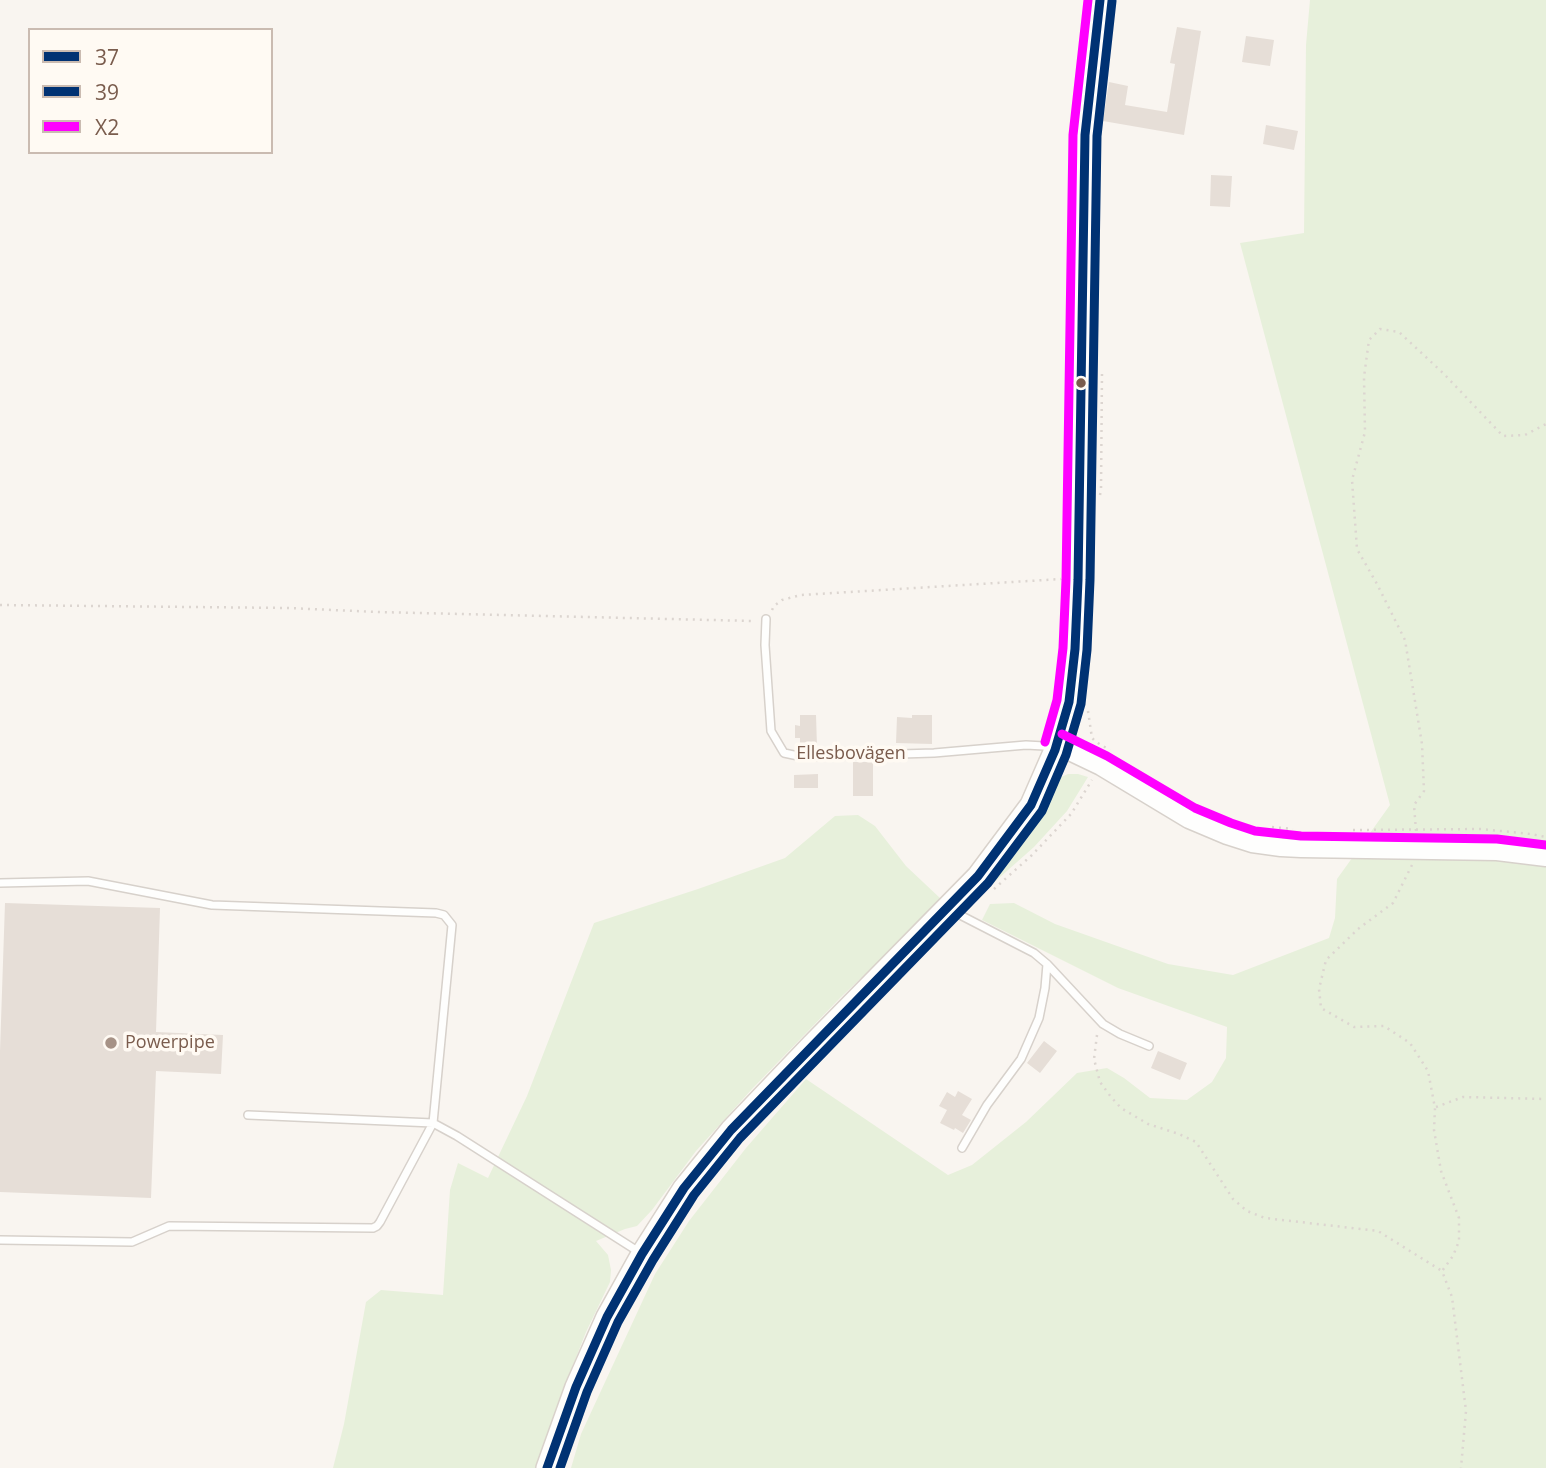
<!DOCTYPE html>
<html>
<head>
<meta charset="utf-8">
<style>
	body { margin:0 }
	#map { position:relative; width:1546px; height:1468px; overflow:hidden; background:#f9f5f0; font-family:"Open Sans",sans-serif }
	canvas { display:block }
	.legend { position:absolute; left:28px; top:28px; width:245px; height:126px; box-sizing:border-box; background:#fffaf3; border:2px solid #cabbb1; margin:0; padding:9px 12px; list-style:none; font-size:21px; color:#7a5c4d }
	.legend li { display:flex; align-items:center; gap:14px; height:35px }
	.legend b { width:35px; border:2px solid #cabbb1 }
</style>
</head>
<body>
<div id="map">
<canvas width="1546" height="1468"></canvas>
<ul class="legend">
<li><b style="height:9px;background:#003273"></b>37</li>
<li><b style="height:9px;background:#003273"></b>39</li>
<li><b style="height:9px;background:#f0f"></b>X2</li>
</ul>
</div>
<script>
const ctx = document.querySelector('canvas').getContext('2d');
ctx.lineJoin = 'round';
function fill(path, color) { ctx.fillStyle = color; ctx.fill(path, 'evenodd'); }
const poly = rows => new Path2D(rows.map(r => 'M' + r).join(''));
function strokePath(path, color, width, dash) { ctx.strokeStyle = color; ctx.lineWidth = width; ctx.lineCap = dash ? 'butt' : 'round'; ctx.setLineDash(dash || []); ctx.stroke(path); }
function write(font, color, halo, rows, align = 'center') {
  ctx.font = font + ' "Open Sans",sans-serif'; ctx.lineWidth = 7; ctx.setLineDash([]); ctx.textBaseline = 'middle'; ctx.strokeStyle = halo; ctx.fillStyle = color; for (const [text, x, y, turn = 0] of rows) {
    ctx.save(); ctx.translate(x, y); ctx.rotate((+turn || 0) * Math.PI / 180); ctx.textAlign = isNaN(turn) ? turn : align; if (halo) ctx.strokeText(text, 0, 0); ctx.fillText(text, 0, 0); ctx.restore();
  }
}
fill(poly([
	[1310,0,1546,0,1546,1468,571,1468,581,1434,655,1274,689,1221,746,1148,806,1079,948,1175,972,1165,1026,1122,1077,1073,1107,1068,1124,1078,1150,1098,1187,1100,1212,1082,1226,1058,1227,1027,1118,988,982,920,990,904,1014,903,1055,924,1168,964,1233,975,1329,938,1335,918,1337,879,1365,840,1277,837,1252,833,1210,817,1201,816,1163,793,1116,762,1118,759,1212,814,1238,824,1256,828,1289,832,1370,833,1390,805,1240,243,1304,233,1306,45],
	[1068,774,1078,774,1088,777,1067,811,1034,847,990,886,976,892,1024,832,1051,785,1059,778],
	[858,815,875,826,906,866,941,899,918,924,841,997,752,1089,696,1151,652,1210,637,1226,625,1229,596,1241,608,1255,611,1270,610,1282,586,1332,565,1386,539,1468,333,1468,344,1424,366,1302,381,1290,443,1295,450,1190,458,1163,488,1178,527,1096,594,923,698,889,785,858,835,816]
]), '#e7f0db');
fill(poly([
	[1177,27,1201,31,1184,135,1103,121,1109,82,1128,86,1125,105,1167,112,1175,64,1170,63],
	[1246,36,1274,40,1270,66,1242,62],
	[1266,125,1298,131,1294,150,1263,144],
	[1211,175,1232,176,1230,207,1210,206],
	[800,715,816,715,817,747,800,747,800,738,795,738,795,725,800,726],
	[912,715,932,715,932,744,896,743,897,717,912,718],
	[853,762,873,762,873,796,853,796],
	[818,774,818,788,794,788,794,775],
	[5,903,160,908,156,1032,223,1035,221,1074,156,1071,151,1198,0,1192,0,1051],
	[1044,1041,1057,1051,1040,1073,1027,1063],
	[1158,1051,1187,1063,1180,1080,1151,1068],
	[958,1091,972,1099,962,1115,971,1120,963,1133,955,1128,954,1130,940,1123,947,1110,939,1106,947,1092,955,1097]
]), '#e6ded7');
const service = poly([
	[766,619,765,645,771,731,784,753,803,757,934,753,1026,745,1044,746,1054,750],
	[0,883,88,881,212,905,436,913,444,915,452,925,433,1123,380,1222,377,1226,373,1228,169,1226,132,1242,0,1240],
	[949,907,962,916,1034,953,1047,964,1103,1024,1120,1034,1149,1046],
	[248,1115,433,1123,457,1136,639,1252],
	[962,1148,987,1105,1021,1059,1039,1018,1045,988,1047,964]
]);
const tertiary = poly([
	[1057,745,1101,766,1189,819,1227,835,1252,843,1281,847,1301,848,1497,851,1546,857]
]);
const secondary = poly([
	[547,1468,576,1387,607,1317,642,1254,684,1188,731,1130,812,1045,978,876,1031,805,1055,750,1069,702,1075,649,1078,580,1085,135,1100,0]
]);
strokePath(service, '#d7d1cb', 10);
strokePath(tertiary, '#d7d1cb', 21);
strokePath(secondary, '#d9d2cb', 24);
strokePath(poly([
	[1100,495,1101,490,1102,373],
	[0,605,288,608,378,612,753,621],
	[772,610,774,606,782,600,801,595,1061,579],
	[1088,711,1092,738,1096,742,1110,750],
	[1272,827,1293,829],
	[1353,830,1481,829,1531,834,1546,837],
	[1416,831,1414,805,1424,791,1422,744,1405,640,1377,584,1357,549,1352,480,1365,432,1364,377,1369,340,1380,329,1399,332,1444,374,1503,436,1525,435,1546,424],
	[1412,865,1393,903,1358,929,1326,960,1319,989,1321,1008,1354,1027,1384,1026,1410,1043,1428,1071,1435,1108,1434,1130,1441,1171,1459,1218,1459,1241,1453,1256,1442,1271,1452,1297,1466,1411,1461,1468],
	[994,889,1032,855,1071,814,1092,780],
	[1097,1035,1094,1059,1100,1082,1111,1097,1121,1108,1148,1124,1179,1134,1196,1142,1233,1199,1247,1211,1265,1218,1378,1231,1442,1271],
	[1436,1107,1463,1097,1546,1099]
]), '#dcd5d0', 2.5, [2, 5]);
strokePath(service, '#fefefd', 7);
strokePath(tertiary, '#fefefd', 18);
strokePath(secondary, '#fefefd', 21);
strokePath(poly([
	[547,1468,576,1387,607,1317,642,1254,684,1188,731,1130,978,876,1031,805,1055,750,1069,702,1075,649,1078,580,1085,135,1100,0]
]), '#003273', 9);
strokePath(poly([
	[560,1468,587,1392,618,1322,653,1260,694,1195,740,1138,988,883,1042,811,1066,755,1081,704,1087,650,1090,580,1097,136,1112,1]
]), '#003273', 9);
strokePath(poly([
	[1062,734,1107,756,1195,808,1231,823,1255,831,1301,836,1497,839,1546,845],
	[1045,742,1057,700,1063,648,1066,580,1073,135,1088,0]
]), '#f0f', 9);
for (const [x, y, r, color] of [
	[1081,383,6,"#7a5c4d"],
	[111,1043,7,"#a69286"]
]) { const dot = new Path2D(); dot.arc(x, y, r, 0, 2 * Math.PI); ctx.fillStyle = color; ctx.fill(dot); strokePath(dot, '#fffaf3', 2.5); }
write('18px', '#7a5c4d', '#fffaf3', [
	["Ellesbovägen",851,754]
]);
write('18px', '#7a5c4d', '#fffaf3', [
	["Powerpipe",125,1043]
], 'left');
</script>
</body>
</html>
